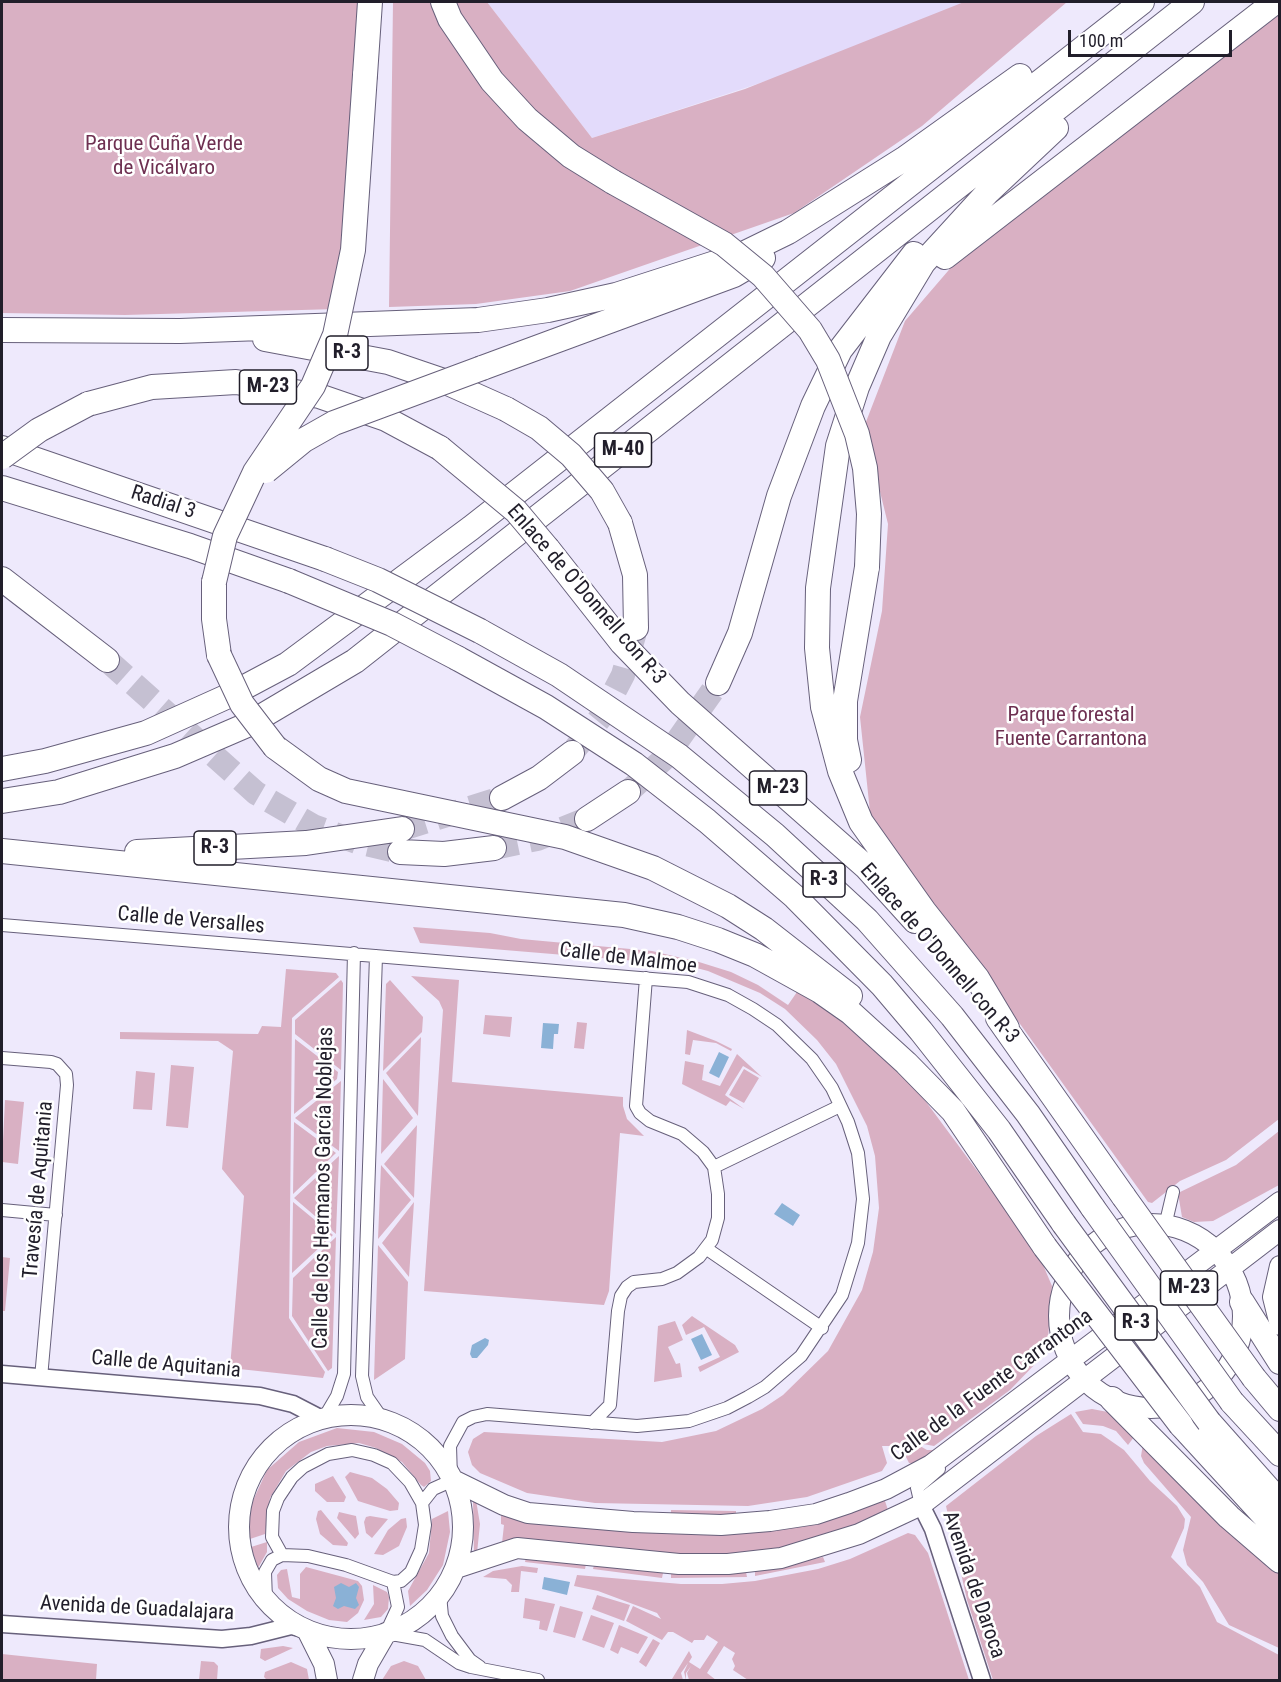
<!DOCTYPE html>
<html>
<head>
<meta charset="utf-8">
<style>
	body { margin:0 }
	#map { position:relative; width:1281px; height:1682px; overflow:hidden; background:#eee9fc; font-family:"Roboto Condensed",sans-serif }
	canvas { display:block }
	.frame { position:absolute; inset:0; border:3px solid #211e2a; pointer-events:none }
	.scale { position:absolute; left:1068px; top:30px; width:164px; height:27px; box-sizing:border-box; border:3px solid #211e2a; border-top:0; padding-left:8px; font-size:18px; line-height:21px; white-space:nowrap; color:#211e2a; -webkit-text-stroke:4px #fff; paint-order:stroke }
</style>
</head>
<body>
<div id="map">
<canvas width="1281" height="1682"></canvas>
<div class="frame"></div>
<div class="scale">100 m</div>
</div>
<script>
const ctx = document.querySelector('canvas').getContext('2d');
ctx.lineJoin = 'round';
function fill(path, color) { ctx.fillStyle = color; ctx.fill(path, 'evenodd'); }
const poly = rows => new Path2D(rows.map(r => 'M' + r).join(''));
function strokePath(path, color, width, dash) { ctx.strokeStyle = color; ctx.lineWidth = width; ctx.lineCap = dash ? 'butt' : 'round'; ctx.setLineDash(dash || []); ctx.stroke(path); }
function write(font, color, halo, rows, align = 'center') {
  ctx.font = font + ' "Roboto Condensed",sans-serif'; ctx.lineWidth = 5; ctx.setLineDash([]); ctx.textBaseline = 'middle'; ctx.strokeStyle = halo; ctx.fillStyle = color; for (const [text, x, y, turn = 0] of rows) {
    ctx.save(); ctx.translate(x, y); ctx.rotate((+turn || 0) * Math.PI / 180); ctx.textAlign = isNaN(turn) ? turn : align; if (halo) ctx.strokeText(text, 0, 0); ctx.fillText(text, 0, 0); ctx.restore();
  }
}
fill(poly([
	[487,2,965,2,870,47,592,138]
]), '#e3dbfb');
fill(poly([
	[2,2,359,2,337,309,125,315,2,313],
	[393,2,487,2,592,138,745,89,964,2,1067,2,922,126,794,213,570,291,476,304,389,307],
	[1279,9,1279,1119,1226,1160,1180,1181,1152,1203,1148,1202,1010,1010,911,885,870,812,860,717,882,611,888,524,864,427,905,321,954,264],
	[413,927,490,933,521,939,652,951,699,962,731,972,758,985,788,1005,797,992,844,1020,921,1095,1038,1253,1052,1286,1048,1339,1041,1358,1010,1390,934,1446,923,1444,919,1436,902,1446,882,1446,887,1463,882,1471,807,1497,748,1506,595,1503,527,1493,480,1473,472,1465,468,1452,473,1439,484,1432,662,1442,716,1431,762,1409,783,1395,828,1351,862,1290,873,1252,879,1208,875,1156,867,1126,836,1064,817,1040,785,1009,760,993,708,971,685,965,420,943],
	[286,969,336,973,339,977,292,1018,289,1318,325,1372,323,1378,230,1368,244,1196,222,1169,233,1051,218,1041,120,1039,120,1032,258,1034,262,1026,281,1027],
	[411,976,459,980,452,1082,623,1097,623,1106,627,1119,644,1136,620,1133,609,1291,604,1305,424,1291,443,1010,439,1001],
	[341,980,343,983,341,1070,295,1034,295,1020],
	[390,980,423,1017,422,1032,383,1071,386,984],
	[485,1015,512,1017,510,1037,483,1034],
	[577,1022,587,1023,584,1049,574,1048],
	[687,1030,716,1041,732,1049,731,1051,716,1043,693,1040,690,1055,685,1054],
	[421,1037,418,1116,386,1073],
	[295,1039,338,1072,337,1079,294,1114],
	[737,1054,762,1077,743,1066,725,1095,744,1109,730,1101,726,1106,682,1084,685,1061,704,1065,702,1080,720,1086],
	[171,1065,194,1067,188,1128,166,1126],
	[744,1069,759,1078,744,1103,729,1095],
	[136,1071,155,1073,152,1110,133,1109],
	[383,1079,413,1118,381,1154],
	[341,1081,339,1151,295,1118],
	[5,1100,24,1102,18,1164,2,1162],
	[294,1122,336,1153,293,1194],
	[417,1125,414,1198,384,1164],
	[1279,1131,1279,1185,1213,1221,1194,1222,1182,1217,1178,1193,1236,1165],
	[339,1156,336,1234,294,1198],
	[381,1165,411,1200,378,1239],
	[293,1202,333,1235,292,1273],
	[414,1202,409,1277,382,1243],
	[336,1237,332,1368,328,1371,292,1316,293,1278],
	[378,1245,408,1282,405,1359,374,1380],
	[2,1257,10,1258,5,1311,2,1311],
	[692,1316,735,1345,739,1352,700,1372,698,1367,720,1357,704,1327,686,1335,682,1325],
	[675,1321,683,1340,668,1347,676,1364,680,1363,682,1377,654,1382,658,1326],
	[1092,1409,1108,1412,1134,1437,1128,1445,1116,1431,1103,1426,1083,1424,1075,1412],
	[1071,1414,1083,1432,1101,1434,1124,1450,1150,1481,1177,1506,1185,1519,1184,1528,1171,1557,1200,1587,1217,1622,1279,1655,1279,1680,993,1680,967,1600,946,1506,1036,1436],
	[337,1428,374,1432,402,1444,425,1463,430,1471,431,1481,424,1487,421,1485,402,1462,376,1448,359,1443,327,1446,311,1452,286,1471,270,1498,265,1534,250,1539,248,1529,251,1505,267,1470,299,1442],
	[1143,1444,1279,1570,1279,1648,1229,1625,1203,1582,1187,1565,1183,1550,1191,1517,1144,1463,1141,1456],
	[920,1446,927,1450,935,1450,917,1464,909,1463,905,1455],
	[350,1472,372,1478,387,1489,399,1503,398,1510,390,1511,358,1501,345,1477],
	[333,1476,346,1497,344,1502,327,1502,315,1491,315,1484],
	[884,1498,889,1513,795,1547,711,1558,502,1543,504,1525,501,1524,501,1512,629,1530],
	[473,1499,476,1500,480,1524,477,1553,474,1553],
	[321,1510,348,1543,347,1546,333,1545,320,1534,316,1519,318,1511],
	[671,1510,736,1511,736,1516,671,1514],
	[448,1511,450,1532,443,1565,427,1590,410,1606,408,1591,429,1553,432,1519],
	[339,1512,356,1516,359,1534,355,1539,337,1518],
	[370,1516,388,1519,372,1538,366,1533,364,1522,366,1517],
	[406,1518,407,1527,399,1546,383,1555,374,1554,388,1530,401,1519],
	[908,1533,915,1535,928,1553,969,1680,748,1680,733,1670,735,1666,732,1659,735,1653,724,1646,707,1673,716,1680,689,1680,687,1673,691,1666,686,1673,686,1680,684,1672,688,1663,681,1673,683,1680,674,1680,672,1679,689,1651,692,1657,689,1662,700,1669,718,1642,707,1635,704,1640,694,1640,692,1643,673,1632,668,1632,662,1640,626,1621,633,1606,661,1619,657,1613,598,1591,574,1586,577,1575,681,1584,722,1584,755,1581,818,1569,850,1559],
	[267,1542,267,1552,258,1568,251,1547],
	[526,1557,586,1564,585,1569,525,1562],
	[823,1557,825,1562,755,1576,755,1571],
	[594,1565,663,1573,662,1578,593,1569],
	[522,1566,538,1568,537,1573,521,1571,519,1592,511,1592,512,1585,506,1579,483,1577,493,1571],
	[306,1567,358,1581,362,1586,364,1600,358,1613,347,1622,329,1620,307,1611,288,1599,278,1588,277,1575,281,1570,287,1569,292,1597,300,1599,300,1574],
	[746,1572,747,1577,671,1578,671,1574],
	[373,1585,387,1592,389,1597,388,1609,381,1617,364,1620,374,1604],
	[597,1595,630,1605,624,1621,592,1609],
	[525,1598,555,1604,547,1631,539,1629,540,1621,523,1618],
	[560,1606,583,1612,575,1638,553,1632],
	[591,1615,614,1623,604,1648,582,1640],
	[619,1625,648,1637,638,1654,621,1647,618,1654,610,1650],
	[653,1639,660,1643,646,1667,639,1662],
	[283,1646,293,1648,265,1661,260,1658,261,1649],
	[2,1654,97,1664,96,1680,2,1680],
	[201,1661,214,1662,218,1666,217,1680,199,1680],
	[404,1661,418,1666,426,1680,382,1680,391,1666],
	[291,1662,307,1669,309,1680,267,1680,264,1677,265,1672]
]), '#d9b0c3');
fill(poly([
	[543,1023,559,1024,558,1034,554,1034,553,1049,541,1048],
	[719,1052,729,1057,719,1078,709,1073],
	[782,1203,800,1215,793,1226,774,1214],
	[702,1334,712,1355,701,1360,691,1339],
	[485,1338,489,1340,488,1345,477,1358,472,1358,470,1354,472,1345],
	[544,1577,570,1582,567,1595,542,1589],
	[341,1583,349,1587,356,1583,359,1587,356,1598,359,1605,355,1609,344,1606,338,1609,333,1606,336,1598,334,1587]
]), '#8ab1d6');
strokePath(poly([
	[107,660,256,793,313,826,357,842,400,852],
	[575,749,601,717,623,675,635,632],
	[628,792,666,757,718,683],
	[402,829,502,798],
	[494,848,537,839,587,819]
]), '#c5c0d2', 24, [24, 12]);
const minor = poly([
	[2,925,688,982,728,995,753,1009,777,1025,812,1059,832,1088,848,1122,858,1153,863,1199,858,1243,842,1295,801,1356,765,1387,748,1397,727,1408,689,1421,637,1426,487,1414,473,1417,463,1422,450,1446,451,1478],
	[376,956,362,1376,367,1397,383,1420],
	[2,1058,51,1062,57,1064,66,1074,67,1085,41,1378],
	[714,1167,840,1106],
	[2,1210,56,1215],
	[1165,1226,1173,1192],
	[707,1249,822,1328],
	[324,1418,337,1396,344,1374,354,953],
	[592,1423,610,1405,618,1311,621,1296,627,1287,634,1282,662,1279,677,1273,699,1257,712,1240,718,1218,718,1194,714,1167,703,1152,682,1134,650,1121,640,1113,636,1106,646,978],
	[422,1503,433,1489,453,1480],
	[921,1505,917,1488,939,1469],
	[393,1582,398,1607,386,1633,425,1640,459,1663,471,1667,538,1680],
	[440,1595,442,1616,452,1636,470,1660,480,1667],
	[266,1600,265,1572,272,1560,282,1555,308,1556,346,1565,393,1582,401,1581,411,1572,421,1550,425,1525,422,1503,410,1482,392,1463,374,1455,352,1450,328,1454,303,1467,292,1477,278,1498,273,1511,272,1537,282,1555]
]);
const tertiary = poly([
	[2,1374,260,1396,293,1404,322,1419],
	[921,1505,933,1529,982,1680],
	[2,1624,222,1639,251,1636,291,1626,305,1629]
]);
const primary = poly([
	'1059 1316a92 92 0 1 1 184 0a92 92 0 1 1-184 0Z',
	[1280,1266,1273,1297,1280,1325],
	'239 1527a112 112 0 1 1 224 0a112 112 0 1 1-224 0Z',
	[453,1480,504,1505,528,1513,633,1522,721,1525,770,1521,816,1514,849,1503,886,1489,931,1465,1280,1202],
	[456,1568,517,1548,679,1564,728,1564,781,1558,859,1534,921,1505,1280,1230],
	[307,1630,324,1664,327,1680],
	[363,1680,368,1664,386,1633]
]);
const motorway = poly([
	[443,2,450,19,492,81,527,119,571,156,613,182],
	[365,75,370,2],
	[945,257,1275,2],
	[2,330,180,331,478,320,548,310,616,295,743,254,788,232,904,159,1020,76],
	[265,339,388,362,441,380,506,409],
	[482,368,734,275,763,258],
	[88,404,152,387,236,382,319,396,386,419,440,448],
	[2,448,325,559],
	[2,488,190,546,289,581],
	[620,523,635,575,636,628],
	[548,549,622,643,680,703,866,867,915,921],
	[2,579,107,660],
	[214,582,214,619,219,655],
	[480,631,559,675,679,756,775,835,867,920,952,1016,1028,1114,1093,1208],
	[457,658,546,707,634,764,707,821,795,897,882,985,921,1031,999,1130,1064,1224],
	[718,683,740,633,779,496,813,406,840,350,914,254],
	[275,747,319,779,346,791,565,837,653,868,728,906,764,929,850,996],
	[849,760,845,740,845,701,867,567],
	[2,769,45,761,146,733,226,697,288,664,471,528,1142,2],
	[502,798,539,778,572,753],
	[2,801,59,792,175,756,247,725,355,661,1192,2],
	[587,819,628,792],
	[2,851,624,915,678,927,718,940,755,955,820,991,850,1012,906,1063,953,1111,1045,1247],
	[137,852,306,843,402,829],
	[400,852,444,854,494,848],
	[998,1018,1124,1197],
	[1007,1028,977,978,924,911,861,822,840,771,823,707,817,648,818,588,838,446,857,387,879,336,923,263,988,192,1056,128],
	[1242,1302,1280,1362],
	[1254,1378,1280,1409],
	[1112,1399,1229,1517,1280,1561],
	[1232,1402,1280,1454],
	[1209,1422,1280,1502],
	[1181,1425,1280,1533]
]);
strokePath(minor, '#67607b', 14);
strokePath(tertiary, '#67607b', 19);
strokePath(primary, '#67607b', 22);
strokePath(motorway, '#67607b', 26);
strokePath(minor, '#fff', 12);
strokePath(tertiary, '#fff', 16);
strokePath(primary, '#fff', 20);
strokePath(motorway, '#fff', 24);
const motorwayBridge = poly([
	[613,182,724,244,763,276,810,330,828,360,857,434,865,468,869,514,867,567],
	[506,409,539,428,571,455,602,491,620,523],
	[440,448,516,511,548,549],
	[2,457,39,430,88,404],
	[266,471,304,440,334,423,482,368],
	[325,559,378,580,480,631],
	[289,581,392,624,457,658],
	[214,582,225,536,255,472,313,386,335,335,353,250,365,75],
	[219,655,242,704,275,747],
	[1124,1197,1254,1378],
	[1093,1208,1232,1402],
	[1064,1224,1209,1422],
	[1045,1247,1181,1425]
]);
strokePath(motorwayBridge, '#67607b', 26, []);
strokePath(motorwayBridge, '#fff', 24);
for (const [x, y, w] of [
	[347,353,42],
	[268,387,57],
	[623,450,57],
	[778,788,57],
	[215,848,42],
	[824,880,42],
	[1189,1288,57],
	[1136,1323,42]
]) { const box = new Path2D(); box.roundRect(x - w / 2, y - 17, w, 34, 4.5); ctx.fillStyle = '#fff'; ctx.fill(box); strokePath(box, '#211e2a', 1.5); }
write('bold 20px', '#211e2a', null, [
	["R-3",347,353],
	["M-23",268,387],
	["M-40",623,450],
	["M-23",778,788],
	["R-3",215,848],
	["R-3",824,880],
	["M-23",1189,1288],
	["R-3",1136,1323]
]);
write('21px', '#6e3051', '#fff', [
	["Parque Cuña Verde",164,145],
	["de Vicálvaro",164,169],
	["Parque forestal",1071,716],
	["Fuente Carrantona",1071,740]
]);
write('21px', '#211e2a', '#fff', [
	["Radial 3",163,503,18],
	["Enlace de O'Donnell con R-3",586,595,49],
	["Calle de Versalles",191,921,5],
	["Enlace de O'Donnell con R-3",939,954,49],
	["Calle de Malmoe",628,959,7],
	["Calle de los Hermanos García Noblejas",324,1188,-89],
	["Travesía de Aquitania",39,1190,-85],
	["Calle de Aquitania",166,1365,5],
	["Calle de la Fuente Carrantona",992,1386,-36],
	["Avenida de Daroca",973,1585,71],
	["Avenida de Guadalajara",137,1609,3]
]);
</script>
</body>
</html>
